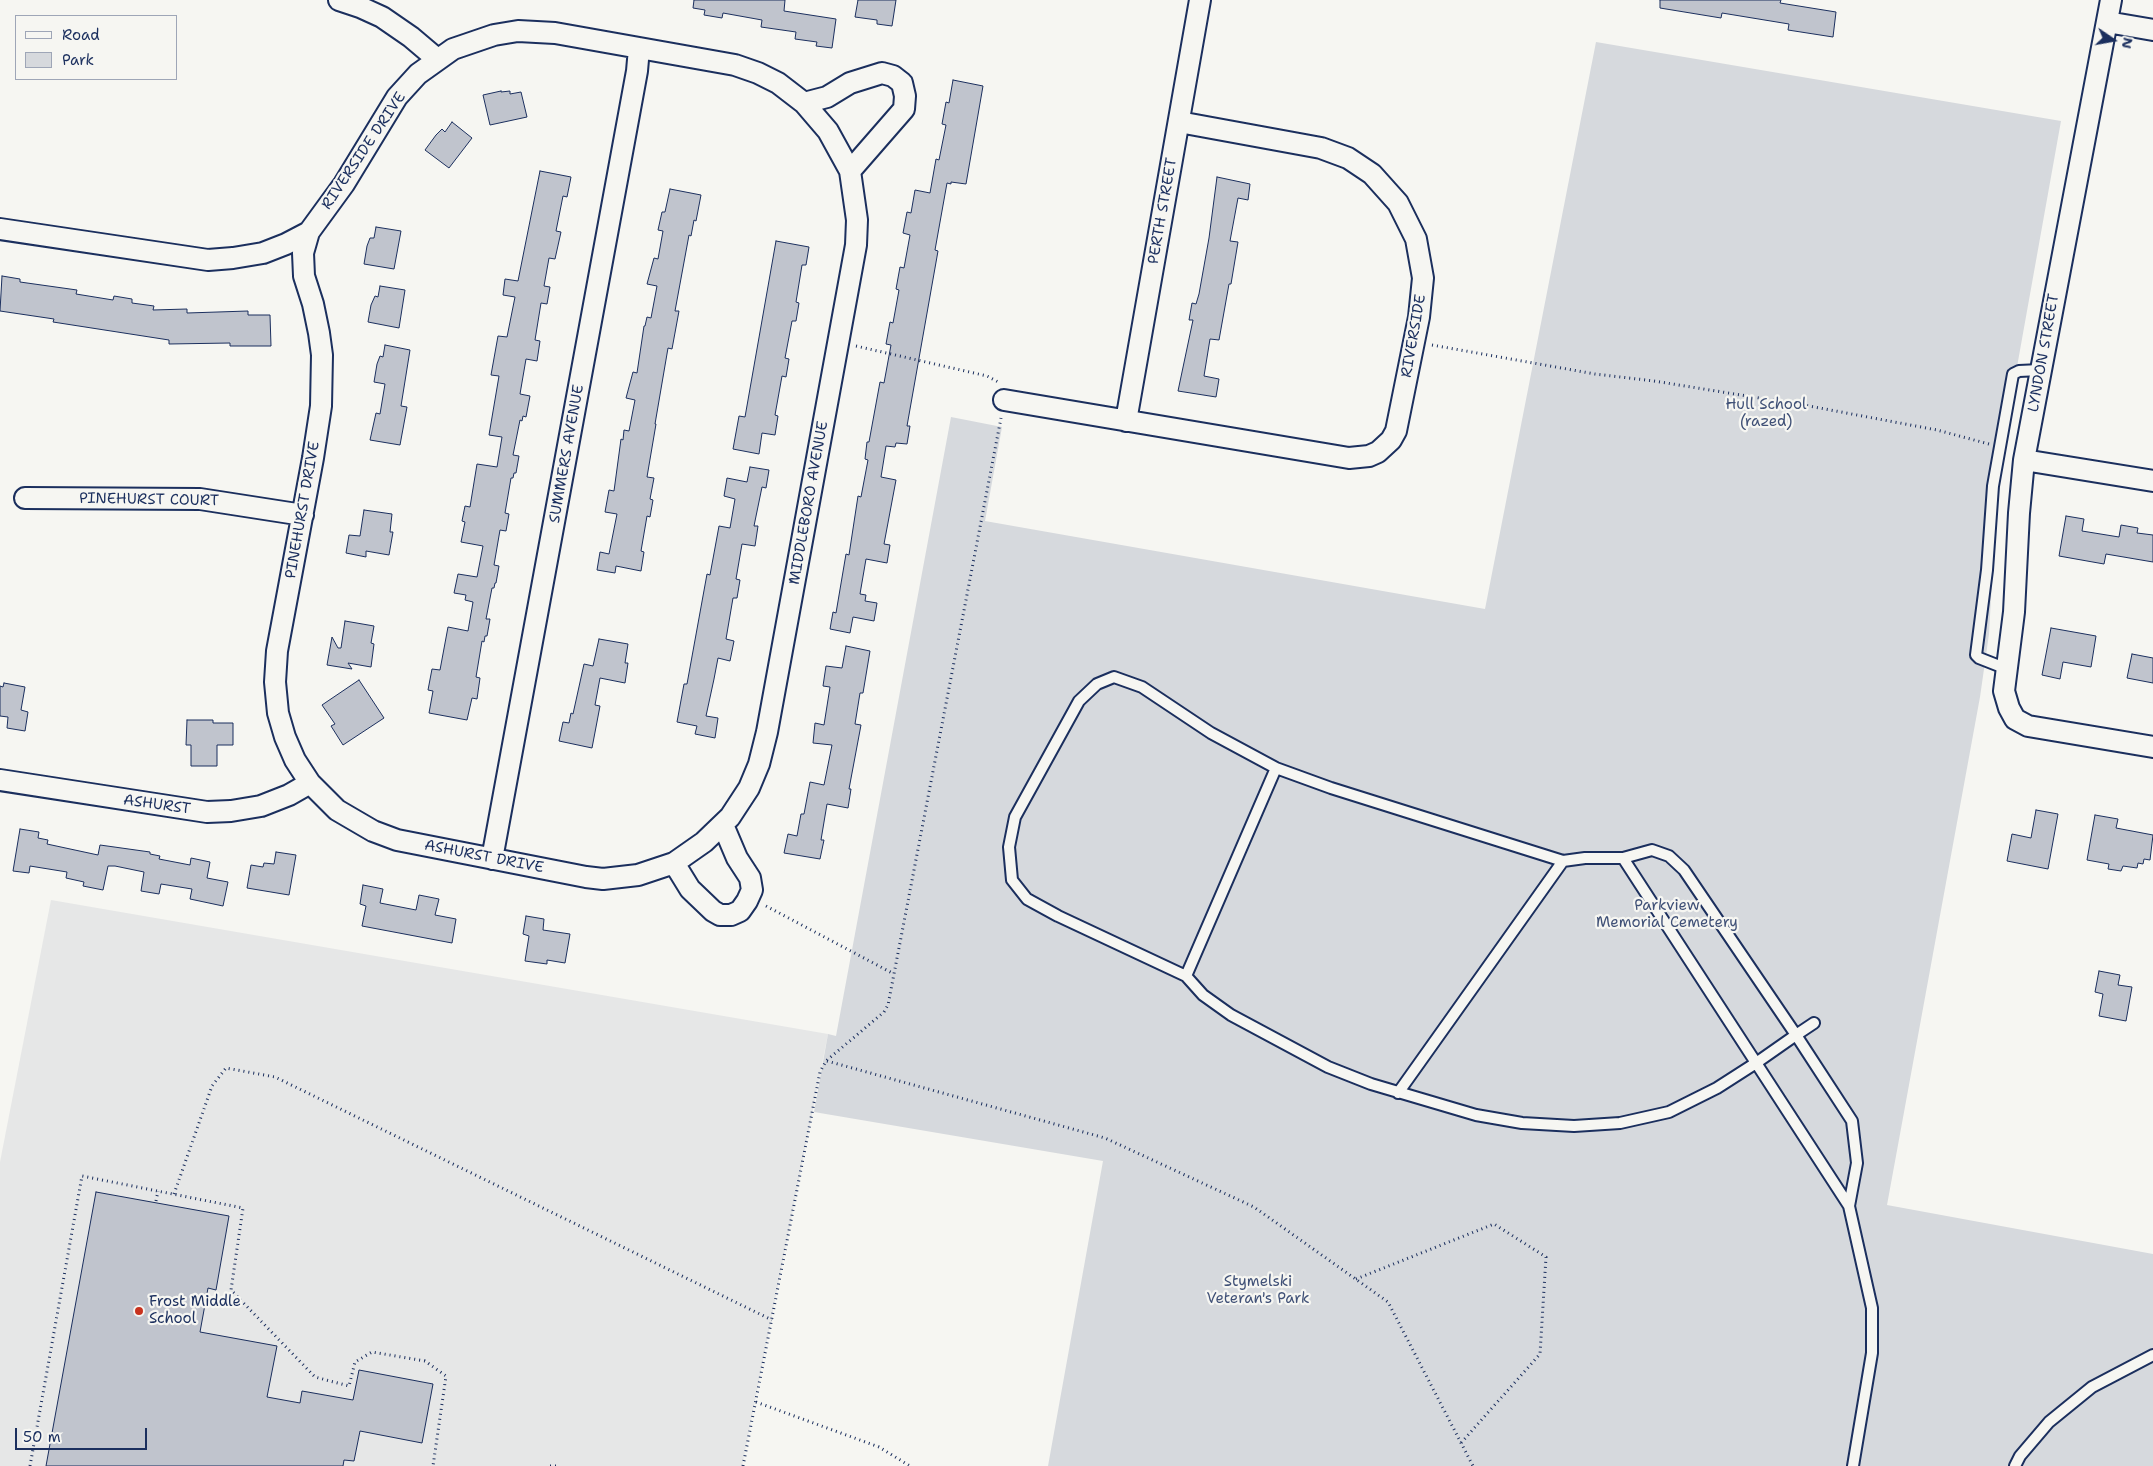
<!DOCTYPE html>
<html>
<head>
<meta charset="utf-8">
<style>
	body { margin:0 }
	#map { position:relative; width:2153px; height:1466px; overflow:hidden; background:#f6f6f2; font-family:"Shantell Sans",sans-serif }
	canvas { display:block }
	.legend { position:absolute; left:15px; top:15px; width:162px; height:65px; box-sizing:border-box; background:#f6f6f2; border:1px solid #9ea6b7; margin:0; padding:6px 9px; list-style:none; font-size:15px; color:#1b2f5e }
	.legend li { display:flex; align-items:center; gap:10px; height:25px }
	.legend b { width:25px; border:1px solid #9ea6b7 }
	.north { position:absolute; left:2088px; top:15px; width:50px; height:50px; -webkit-text-stroke:4px #f6f6f2; paint-order:stroke; rotate:102deg; font-size:14px; font-weight:700; line-height:20px; text-align:center; color:#1b2f5e }
	.north::after { content:''; display:block; margin:auto; width:18px; height:22px; background:#1b2f5e; clip-path:polygon(50% 0,100% 100%,50% 72%,0 100%) }
	.scale { position:absolute; left:15px; top:1428px; width:132px; height:22px; box-sizing:border-box; border:2px solid #1b2f5e; border-top:0; padding-left:6px; font-size:15px; line-height:18px; white-space:nowrap; color:#1b2f5e; -webkit-text-stroke:4px #f6f6f2; paint-order:stroke }
</style>
</head>
<body>
<div id="map">
<canvas width="2153" height="1466"></canvas>
<ul class="legend">
<li><b style="height:6px;background:#f6f6f2"></b>Road</li>
<li><b style="height:14px;background:#d6d9dd"></b>Park</li>
</ul>
<div class="north">N</div>
<div class="scale">50 m</div>
</div>
<script>
const ctx = document.querySelector('canvas').getContext('2d');
ctx.lineJoin = 'round';
function fill(path, color) { ctx.fillStyle = color; ctx.fill(path, 'evenodd'); }
const poly = rows => new Path2D(rows.map(r => 'M' + r).join(''));
function strokePath(path, color, width, dash) { ctx.strokeStyle = color; ctx.lineWidth = width; ctx.lineCap = dash ? 'butt' : 'round'; ctx.setLineDash(dash || []); ctx.stroke(path); }
function write(font, color, halo, rows, align = 'center') {
  ctx.font = font + ' "Shantell Sans",sans-serif'; ctx.lineWidth = 4.5; ctx.setLineDash([]); ctx.textBaseline = 'middle'; ctx.strokeStyle = halo; ctx.fillStyle = color; for (const [text, x, y, turn = 0] of rows) {
    ctx.save(); ctx.translate(x, y); ctx.rotate((+turn || 0) * Math.PI / 180); ctx.textAlign = isNaN(turn) ? turn : align; if (halo) ctx.strokeText(text, 0, 0); ctx.fillText(text, 0, 0); ctx.restore();
  }
}
fill(poly([
	[51,900,828,1034,742,1466,0,1466,0,1162]
]), '#e6e7e7');
fill(poly([
	[1596,42,2061,121,1998,473,1989,634,1980,697,1887,1205,2153,1254,2153,1466,1048,1466,1103,1161,814,1112,828,1034,836,1036,951,417,1002,427,985,521,1485,609]
]), '#d6d9dd');
const building = poly([
	[694,0,785,0,784,11,836,19,832,48,816,46,817,42,795,39,796,32,761,27,762,20,723,13,722,18,704,15,705,10,693,8,694,0],
	[858,0,896,0,892,26,877,24,877,20,855,17,858,0],
	[1660,0,1781,0,1780,3,1836,12,1833,37,1788,30,1789,24,1722,13,1721,18,1660,8,1660,0],
	[953,80,983,86,966,184,951,182,951,184,947,183,935,250,938,251,907,426,910,426,907,444,896,443,895,447,886,446,881,477,896,480,884,544,890,545,887,563,866,559,860,594,866,595,865,601,877,603,874,621,853,617,850,633,830,629,833,612,836,613,846,554,849,555,858,496,861,497,868,460,865,459,867,442,869,442,880,382,884,383,891,345,886,344,890,322,893,323,899,290,896,289,900,267,904,268,910,235,903,233,907,212,911,213,915,190,930,193,936,159,939,160,946,125,942,124,946,102,949,103,953,80],
	[501,91,501,92,510,91,510,94,521,92,527,117,490,125,483,95,501,91],
	[452,122,472,138,449,168,425,150,436,135,442,129,445,132,452,122],
	[540,171,571,177,567,197,563,196,556,231,561,232,555,259,549,258,544,286,550,287,547,304,541,303,535,340,540,341,537,361,526,359,520,394,530,396,526,417,523,416,522,421,520,420,513,455,519,456,516,473,514,473,513,478,511,478,505,513,509,514,506,531,500,530,494,565,499,566,496,583,495,583,494,588,492,588,486,619,490,619,487,636,485,636,484,642,482,641,476,677,480,678,477,699,472,698,467,720,429,713,433,691,428,690,432,669,440,670,448,627,468,631,473,602,465,600,466,595,454,593,458,574,477,577,483,546,461,542,465,522,462,521,465,506,470,507,477,464,497,467,502,437,489,435,499,376,491,375,498,336,507,337,515,297,503,295,505,279,518,281,540,171],
	[1217,177,1250,184,1248,200,1238,198,1230,241,1238,242,1231,284,1229,284,1219,340,1210,339,1204,376,1219,379,1216,397,1178,391,1193,320,1189,320,1192,303,1196,304,1199,294,1209,238,1217,177],
	[670,189,701,195,696,221,694,220,691,236,689,235,675,311,679,311,672,349,668,348,655,424,656,424,647,477,654,478,650,499,653,500,650,517,647,516,641,551,644,552,641,571,616,566,615,573,597,570,600,552,609,554,617,514,605,512,609,490,614,491,621,439,623,440,624,430,629,431,635,400,626,398,633,372,637,373,644,326,645,326,647,317,651,318,657,286,647,284,654,258,658,259,663,231,658,230,662,212,665,212,670,189],
	[376,227,401,231,394,269,364,264,367,246,370,238,374,238,376,227],
	[776,241,809,247,806,265,802,265,796,302,799,303,796,321,792,321,785,358,789,359,786,377,782,376,775,415,778,416,775,435,762,433,759,454,733,449,739,416,745,417,776,241],
	[2,276,20,279,20,282,77,290,76,294,113,300,114,296,132,299,132,303,154,306,153,310,187,309,187,313,248,311,248,315,270,315,271,346,230,346,230,343,169,344,169,340,53,322,54,319,0,311,2,276],
	[380,286,405,290,399,328,368,322,371,305,375,296,378,297,380,286],
	[385,345,410,350,401,406,407,407,400,445,370,440,376,413,380,414,385,384,374,382,377,364,380,356,383,357,385,345],
	[750,467,769,470,766,488,762,487,754,526,758,526,755,546,742,544,736,579,740,580,737,598,733,598,726,639,734,641,730,661,718,658,714,679,706,716,718,718,715,738,695,734,697,726,677,722,684,684,687,684,707,574,710,575,719,526,730,528,735,499,724,496,727,478,747,482,750,467],
	[364,510,392,514,390,532,393,532,389,555,366,551,366,557,346,553,349,535,360,536,364,510],
	[2066,516,2084,519,2082,531,2119,537,2121,525,2138,528,2137,533,2153,535,2153,562,2106,554,2104,564,2059,556,2066,516],
	[345,621,374,626,371,643,374,644,371,667,348,663,352,669,327,665,332,637,338,648,341,648,345,621],
	[2051,628,2096,636,2091,667,2063,662,2060,679,2042,675,2051,628],
	[599,639,628,644,625,663,628,663,625,683,600,678,595,705,600,706,592,748,559,741,563,722,569,723,571,713,573,714,584,664,593,666,599,639],
	[846,646,870,651,863,693,860,693,855,724,861,725,849,789,851,789,848,808,827,804,821,840,824,840,820,859,784,853,788,834,797,836,801,814,804,814,810,782,824,785,832,745,813,743,815,723,824,725,830,687,823,686,826,666,842,668,846,646],
	[2132,654,2153,658,2153,683,2127,678,2132,654],
	[359,680,384,718,343,745,331,726,335,724,322,705,359,680],
	[4,683,25,687,21,710,28,712,25,731,7,728,8,717,0,716,0,686,3,687,4,683],
	[187,720,213,720,213,723,233,723,233,745,217,745,217,766,191,766,191,745,186,745,187,720],
	[2036,810,2058,814,2048,869,2007,861,2012,834,2031,838,2036,810],
	[2095,815,2118,819,2116,828,2153,835,2150,860,2144,859,2143,864,2138,863,2137,868,2123,866,2121,871,2108,869,2109,864,2087,860,2095,815],
	[20,829,39,832,38,838,48,840,47,844,98,855,100,845,150,852,150,854,160,856,159,859,190,865,191,858,210,862,207,878,228,882,223,906,190,899,192,889,161,884,159,894,141,891,144,872,115,866,108,866,103,890,83,886,84,882,66,878,67,872,30,866,29,873,13,871,20,829],
	[276,852,296,855,289,895,247,888,251,865,263,867,264,863,274,864,276,852],
	[363,885,383,889,380,903,416,910,419,895,439,899,435,915,456,919,452,943,362,926,366,906,360,904,363,885],
	[526,916,544,919,543,930,570,934,565,963,547,960,547,964,525,961,529,936,523,934,526,916],
	[2099,971,2120,975,2118,985,2132,987,2126,1021,2099,1016,2103,994,2095,992,2099,971],
	[96,1192,229,1216,216,1290,208,1288,200,1332,277,1346,267,1397,300,1403,302,1391,353,1400,359,1370,433,1384,422,1443,360,1431,354,1461,344,1460,343,1466,46,1466,96,1192]
]);
fill(building, '#c0c4cd');
strokePath(building, '#1b2f5e', 1);
const service = poly([
	[2007,669,1979,658,1976,655,1987,570,1993,486,2013,374,2019,371,2040,370],
	[1623,858,1849,1206],
	[1186,976,1276,768],
	[1814,1023,1796,1035,1756,1063,1717,1088,1669,1112,1620,1123,1574,1126,1522,1123,1476,1115,1371,1084,1328,1067,1231,1015,1203,995,1186,976,1058,916,1027,899,1012,880,1009,847,1015,817,1079,701,1097,684,1114,677,1142,687,1211,733,1276,768,1331,788,1563,861,1585,858,1623,858,1652,850,1669,856,1684,870,1796,1035,1852,1121,1857,1163,1849,1206,1872,1308,1872,1353,1853,1466],
	[1398,1093,1563,861],
	[2015,1466,2020,1456,2049,1422,2092,1387,2153,1355]
]);
const minor = poly([
	[339,0,360,7,382,17,411,37,437,59],
	[2111,0,2024,460,2019,513,2014,612,2004,691,2009,708,2015,719,2028,726,2153,747],
	[2107,22,2153,30],
	[804,103,827,97,850,83,882,73,893,76,902,83,905,96,904,109,850,171],
	[0,229,208,260,233,258,263,253,286,244,309,232,344,184,397,97,418,74,453,49,494,35,518,31,555,33,735,65,758,73,778,83,804,103,828,131,850,171,857,220,856,245,767,732,759,764,749,788,730,817,704,842,674,863,638,875,603,879,586,877,397,840,373,831,337,810,310,783,295,760,285,737,278,713,275,682,277,651,313,458,321,406,322,355,319,333,313,304,304,276,303,253,309,232],
	[1004,400,1349,458,1369,456,1378,452,1391,440,1396,431,1419,317,1423,278,1416,239,1398,203,1372,174,1348,158,1321,148,1179,122],
	[1126,421,1200,0],
	[2024,460,2153,481],
	[25,498,200,499,303,515],
	[0,780,207,812,231,811,261,806,289,795,310,783],
	[492,859,637,71,639,48],
	[674,863,690,889,713,911,720,915,731,915,740,911,747,901,752,890,750,878,737,858,723,825]
]);
strokePath(service, '#1b2f5e', 14);
strokePath(minor, '#1b2f5e', 24);
strokePath(poly([
	[1432,345,1595,374,1654,381,1809,406,1937,430,1989,444],
	[856,346,987,376,1000,383],
	[766,906,894,974],
	[827,1061,1105,1138,1254,1207,1388,1302,1473,1466],
	[174,1194,212,1086,226,1068,275,1077,772,1320],
	[156,1201,158,1191],
	[1356,1279,1494,1224,1546,1257,1540,1354,1461,1443],
	[756,1402,879,1447,910,1466],
	[30,1466,82,1176,243,1208,231,1290,315,1377,349,1386,355,1362,372,1352,425,1361,446,1376,433,1466],
	[550,1466,558,1466],
	[743,1466,820,1072,826,1061,884,1012,888,1005,1001,418]
]), '#1b2f5e', 3, [1, 4]);
strokePath(service, '#f6f6f2', 10);
strokePath(minor, '#f6f6f2', 20);
for (const [x, y, r, color] of [
	[139,1311,5,"#c8321e"]
]) { const dot = new Path2D(); dot.arc(x, y, r, 0, 2 * Math.PI); ctx.fillStyle = color; ctx.fill(dot); strokePath(dot, '#f6f6f2', 2); }
write('15px', '#1b2f5e', '#f6f6f2', [
	["RIVERSIDE DRIVE",364,151,-56],
	["PERTH STREET",1163,211,-80],
	["RIVERSIDE",1414,336,-80],
	["LYNDON STREET",2044,353,-80],
	["SUMMERS AVENUE",567,454,-80],
	["PINEHURST COURT",149,500,1],
	["MIDDLEBORO AVENUE",809,503,-80],
	["PINEHURST DRIVE",303,510,-80],
	["ASHURST",157,805,8],
	["ASHURST DRIVE",484,857,11]
]);
write('15px', '#405177', '#f6f6f2', [
	["Hull School",1766,405],
	["(razed)",1766,422],
	["Parkview",1667,906],
	["Memorial Cemetery",1667,923],
	["Stymelski",1258,1282],
	["Veteran's Park",1258,1299]
]);
write('15px', '#1b2f5e', '#f6f6f2', [
	["Frost Middle",149,1302],
	["School",149,1319]
], 'left');
</script>
</body>
</html>
